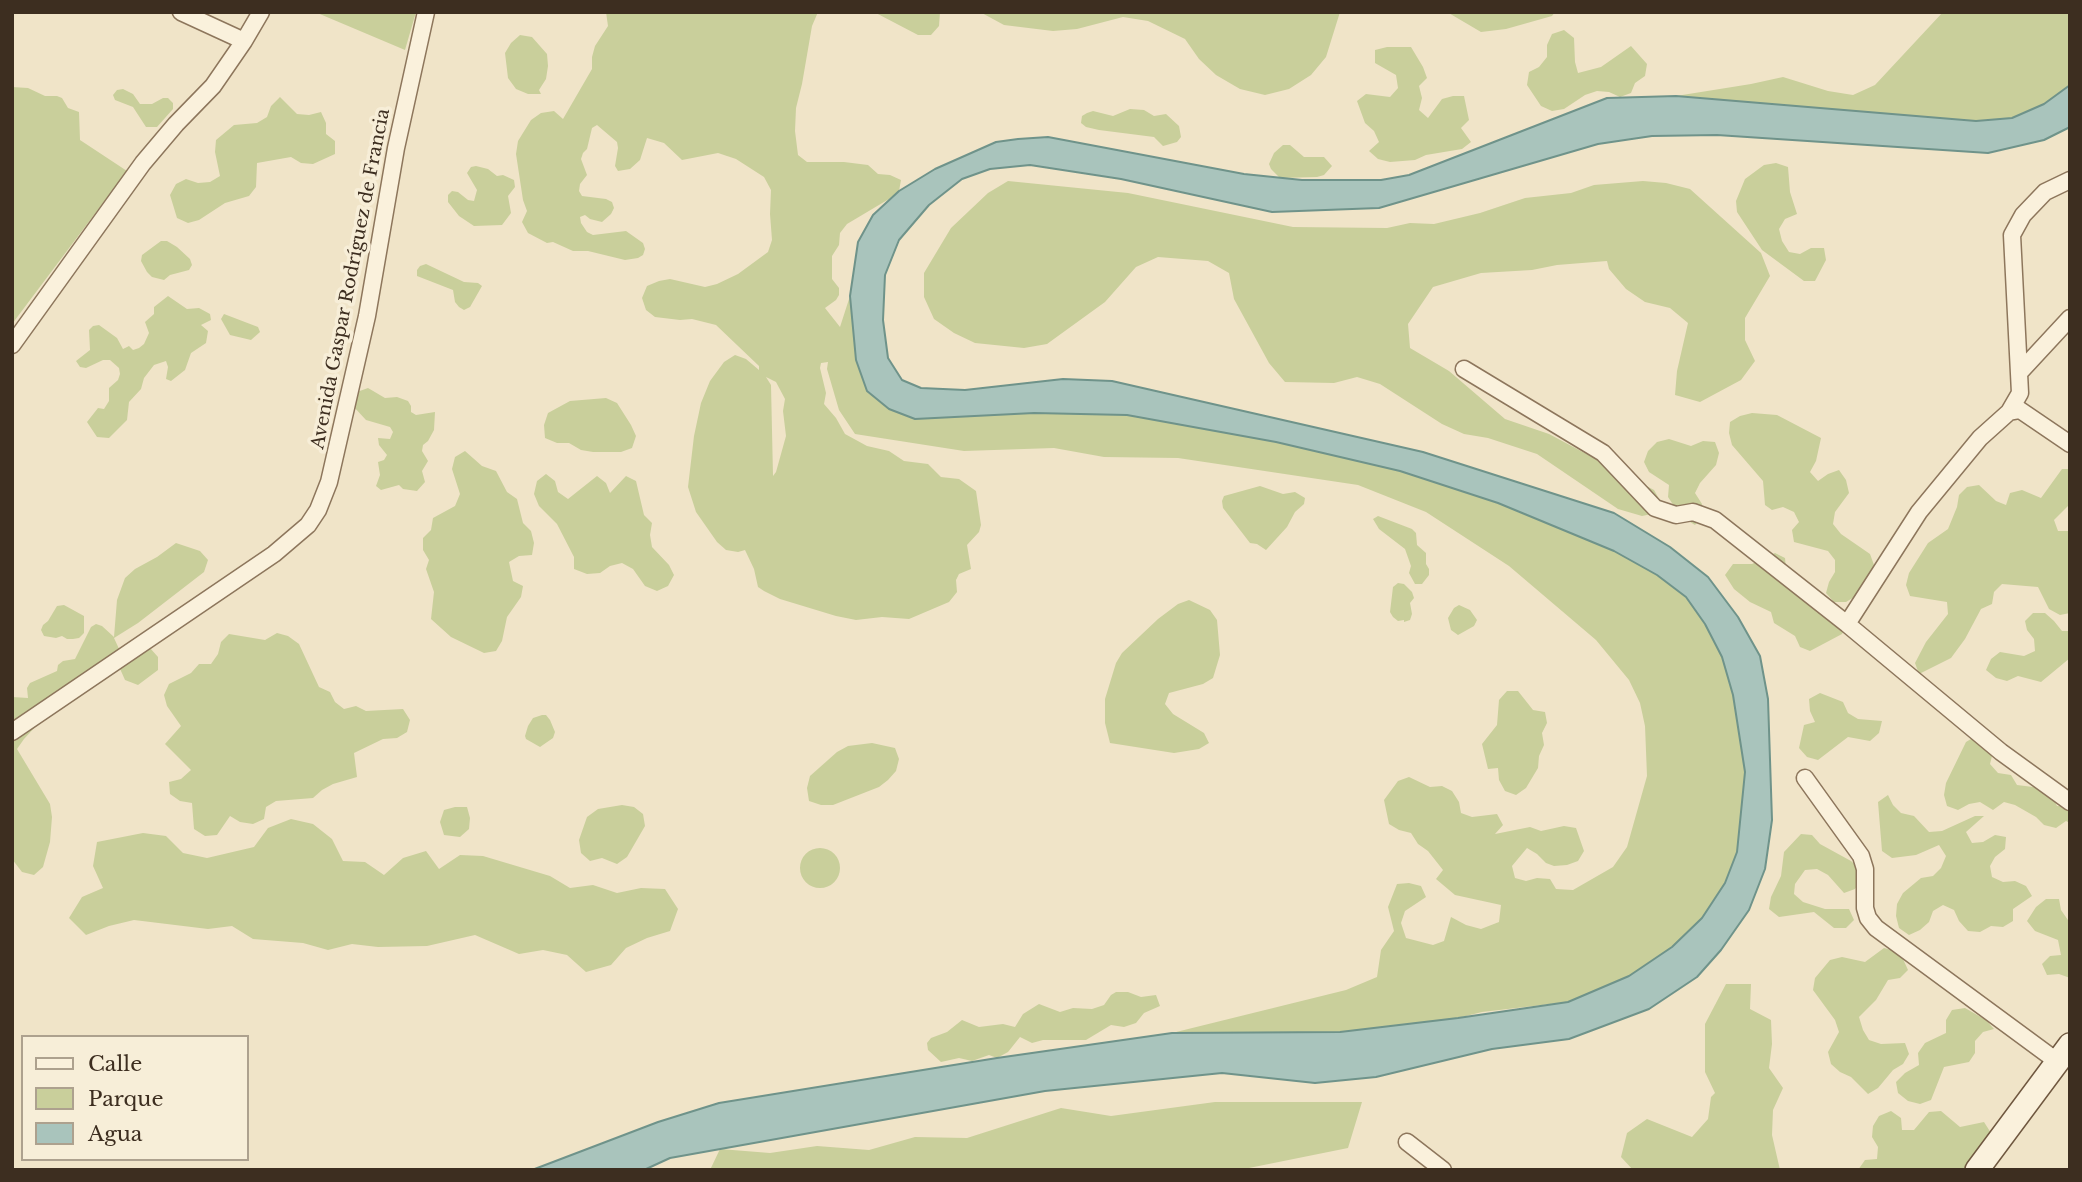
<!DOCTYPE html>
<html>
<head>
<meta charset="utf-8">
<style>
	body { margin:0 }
	#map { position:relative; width:2082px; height:1182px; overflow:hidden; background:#f0e4c8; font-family:"Libre Baskerville",serif }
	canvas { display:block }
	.frame { position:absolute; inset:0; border:14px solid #3d2e20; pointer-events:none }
	.legend { position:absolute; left:21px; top:1035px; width:228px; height:126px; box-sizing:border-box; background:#f7eed8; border:2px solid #ada18e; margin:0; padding:9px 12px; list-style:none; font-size:21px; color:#3d2e20 }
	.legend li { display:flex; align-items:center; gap:14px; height:35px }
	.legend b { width:35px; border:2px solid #ada18e }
</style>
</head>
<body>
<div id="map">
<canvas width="2082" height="1182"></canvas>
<div class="frame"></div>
<ul class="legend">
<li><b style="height:9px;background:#faf1dc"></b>Calle</li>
<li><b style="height:19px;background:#c9cf9b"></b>Parque</li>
<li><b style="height:19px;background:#a9c4bc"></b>Agua</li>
</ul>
</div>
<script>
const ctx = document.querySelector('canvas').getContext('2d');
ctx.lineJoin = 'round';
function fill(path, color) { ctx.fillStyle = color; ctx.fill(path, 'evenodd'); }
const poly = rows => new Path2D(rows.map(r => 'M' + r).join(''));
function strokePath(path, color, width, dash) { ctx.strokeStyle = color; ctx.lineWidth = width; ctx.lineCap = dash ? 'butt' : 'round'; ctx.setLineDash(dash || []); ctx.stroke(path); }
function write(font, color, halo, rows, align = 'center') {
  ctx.font = font + ' "Libre Baskerville",serif'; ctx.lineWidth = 7; ctx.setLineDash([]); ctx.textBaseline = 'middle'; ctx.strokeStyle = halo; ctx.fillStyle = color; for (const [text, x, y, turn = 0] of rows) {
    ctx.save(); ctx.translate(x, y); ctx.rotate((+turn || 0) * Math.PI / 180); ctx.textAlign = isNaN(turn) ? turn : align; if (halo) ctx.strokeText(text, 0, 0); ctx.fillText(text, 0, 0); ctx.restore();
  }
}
fill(poly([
	[315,12,416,12,405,50],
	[606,12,818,12,812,26,802,84,796,108,795,131,798,155,807,162,844,162,868,165,878,174,890,175,901,180,899,191,889,199,847,224,840,233,839,245,832,256,832,279,839,288,839,295,836,300,825,308,840,327,850,296,856,360,867,391,1034,413,1127,415,1276,442,1400,471,1498,503,1614,551,1657,575,1686,597,1705,624,1722,657,1733,695,1745,772,1737,852,1725,883,1702,918,1672,947,1629,976,1568,1002,1482,1012,1458,1018,1340,1032,1172,1033,1346,990,1377,977,1381,950,1394,931,1388,907,1397,884,1409,883,1421,886,1426,897,1405,911,1401,923,1406,938,1433,945,1444,941,1451,917,1466,925,1481,929,1499,922,1501,905,1455,895,1436,879,1443,870,1428,851,1418,844,1411,833,1399,830,1389,824,1384,800,1398,781,1409,777,1430,787,1442,786,1452,791,1459,802,1461,813,1472,817,1497,814,1503,825,1495,834,1530,827,1541,831,1564,826,1576,828,1584,851,1578,861,1567,865,1554,866,1546,863,1537,854,1527,848,1512,866,1515,878,1526,881,1537,878,1550,879,1556,889,1573,890,1613,867,1627,847,1647,776,1645,726,1640,703,1629,680,1596,640,1509,566,1426,512,1358,485,1178,458,1104,457,1054,448,964,451,855,434,839,410,827,369,828,362,821,363,820,368,826,393,824,404,836,418,845,434,867,446,889,451,904,461,928,464,941,477,959,479,976,491,981,525,979,532,967,545,971,569,959,574,956,580,957,592,949,602,909,619,882,617,856,620,836,616,780,599,764,591,758,587,754,569,745,550,738,552,726,550,717,542,696,512,688,487,694,436,701,403,710,381,724,362,735,355,746,359,759,370,759,366,716,325,692,319,680,320,655,317,646,310,642,298,647,286,659,281,670,279,705,287,717,284,738,274,768,252,772,240,770,214,771,190,764,177,736,159,718,153,682,160,664,143,647,138,640,160,630,169,618,171,615,166,618,148,617,142,597,125,592,128,587,149,583,153,581,159,587,175,580,184,579,191,582,196,606,199,612,202,614,208,611,214,602,222,590,219,585,215,580,217,581,223,587,232,593,235,626,231,643,243,645,249,643,255,638,258,625,260,588,251,573,251,553,242,547,243,528,233,522,222,527,211,523,200,516,154,518,141,531,120,541,113,554,111,563,119,592,69,592,57,595,46,608,26],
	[766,377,776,382,785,399,783,411,786,436,776,472,773,476,771,385],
	[874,12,940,12,939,26,931,35,918,35],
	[980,12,1340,12,1326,57,1311,75,1289,89,1265,95,1240,89,1216,75,1199,59,1185,39,1148,21,1123,17,1077,29,1053,31,1004,25],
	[1447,12,1555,12,1552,16,1506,29,1481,32],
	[1943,12,2070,12,2070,85,2044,104,2012,118,1976,121,1676,96,1751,84,1783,77,1828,91,1853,95,1875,85],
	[1564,30,1574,38,1575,62,1578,73,1601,67,1631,46,1647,64,1645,76,1635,83,1631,93,1620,97,1609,92,1597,91,1585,95,1564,109,1552,111,1541,106,1527,85,1529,72,1539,67,1547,57,1547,45,1552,34],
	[520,35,532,37,547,54,548,66,546,79,539,90,541,94,528,94,516,89,508,78,505,53,511,43],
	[1387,47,1411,47,1423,67,1427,78,1419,86,1422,98,1419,110,1428,118,1442,99,1453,96,1464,96,1469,120,1461,128,1471,142,1462,149,1426,155,1415,160,1390,162,1378,159,1369,151,1379,142,1374,131,1365,123,1357,101,1366,94,1390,97,1398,88,1396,75,1375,63,1375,50],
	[12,87,28,88,45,96,57,96,62,98,68,108,79,112,80,140,127,171,12,324],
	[123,89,133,94,140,104,152,104,163,98,168,98,173,103,173,109,157,127,146,127,133,107,115,100,113,95,117,90],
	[280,97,297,114,309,115,321,112,326,123,326,134,335,141,335,154,313,164,301,163,291,157,257,163,256,187,249,196,225,203,199,220,188,223,177,218,170,195,176,184,186,179,198,183,210,182,220,176,215,152,216,140,234,125,257,123,267,117,271,106],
	[1130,109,1144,110,1154,116,1166,114,1179,126,1181,137,1177,142,1163,146,1154,137,1099,130,1086,127,1081,123,1082,116,1087,113,1093,111,1113,116],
	[1283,145,1290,145,1304,157,1324,157,1332,166,1324,175,1317,177,1280,178,1271,169,1269,164,1274,153],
	[1776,163,1788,167,1790,192,1797,214,1785,219,1779,229,1782,241,1789,252,1800,254,1811,248,1824,248,1826,260,1815,281,1804,281,1762,250,1737,212,1736,201,1745,179,1764,165],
	[476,166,488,169,497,176,503,175,514,180,515,187,508,196,511,213,502,225,474,226,459,216,448,202,448,195,452,191,458,192,468,200,474,201,477,190,467,173,471,167],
	[1008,181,1128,193,1293,227,1387,228,1410,223,1434,224,1480,213,1525,198,1571,193,1594,185,1643,181,1666,183,1690,189,1761,253,1770,276,1745,318,1745,340,1755,361,1741,380,1700,402,1675,395,1677,371,1688,323,1670,308,1645,302,1626,289,1609,269,1607,261,1557,265,1532,270,1481,273,1433,287,1408,324,1410,348,1449,371,1505,419,1549,434,1654,490,1666,511,1642,516,1618,509,1537,454,1488,438,1464,434,1442,424,1380,384,1357,377,1334,383,1285,382,1269,363,1234,299,1229,273,1208,261,1158,257,1136,267,1105,302,1047,344,1024,348,975,343,954,333,934,319,924,297,924,273,951,228,988,193],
	[161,241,167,241,177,247,190,259,192,265,189,270,170,275,164,280,152,277,147,272,141,261,142,255],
	[426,264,464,282,478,283,482,286,470,307,464,310,459,307,455,302,453,290,417,276,417,270,420,266],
	[168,296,187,309,199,308,210,314,211,320,201,325,208,331,206,343,191,353,185,370,171,381,166,379,168,367,166,361,154,365,144,378,141,389,129,402,127,420,109,438,97,437,87,422,98,408,104,409,109,401,109,388,118,380,120,374,119,368,110,360,103,360,86,368,80,367,76,361,90,350,89,330,93,326,99,325,117,338,123,349,129,346,133,350,139,348,144,344,149,333,145,322,154,314,154,307],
	[224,314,258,327,260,332,251,340,230,335,221,319],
	[368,388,385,398,397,397,408,401,411,406,411,412,416,415,435,412,434,430,428,441,423,445,422,451,428,461,422,471,425,482,417,491,403,489,399,485,381,490,376,486,380,475,378,462,384,460,387,455,379,445,378,438,390,439,393,432,390,427,366,420,353,406,357,392],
	[606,398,617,403,631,425,636,436,632,448,621,452,593,452,581,450,569,443,557,443,545,438,544,425,548,413,570,401],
	[1752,413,1777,415,1821,438,1816,461,1810,472,1818,481,1828,474,1839,470,1846,480,1849,493,1835,512,1833,524,1841,534,1870,554,1874,565,1864,587,1856,596,1846,602,1834,602,1826,593,1829,582,1835,572,1835,560,1828,551,1794,542,1792,530,1799,522,1794,512,1783,507,1772,510,1765,505,1763,481,1732,445,1729,433,1730,422,1740,416],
	[1669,439,1691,446,1703,441,1715,442,1719,453,1716,465,1700,483,1695,493,1702,504,1703,516,1695,525,1685,519,1674,506,1668,497,1669,485,1649,472,1644,462,1648,451,1657,442],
	[465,451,482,466,496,471,507,492,517,499,523,523,531,531,534,543,532,555,519,556,509,562,513,581,523,586,521,597,507,617,502,641,496,651,484,653,451,637,431,619,434,592,426,569,429,560,423,550,423,538,431,530,433,518,455,506,460,494,452,469,455,457],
	[2062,469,2070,469,2070,504,2054,520,2058,531,2070,531,2070,613,2060,615,2049,609,2038,587,2002,584,1994,592,1992,604,1981,609,1965,639,1951,658,1919,674,1915,663,1926,642,1948,614,1947,602,1910,596,1906,585,1909,573,1928,543,1948,529,1957,507,1959,495,1967,487,1979,485,1996,501,2006,505,2010,493,2022,490,2041,498],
	[546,474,555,481,558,492,568,499,597,476,606,483,610,493,626,476,636,481,644,515,652,523,650,535,652,547,669,565,674,575,668,586,657,591,645,586,633,569,622,563,610,566,600,573,587,574,574,569,574,557,557,524,539,506,534,494,537,481],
	[1260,486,1283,494,1295,492,1305,498,1304,504,1295,512,1287,527,1266,550,1257,544,1250,543,1223,508,1222,501,1224,496],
	[1378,516,1412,529,1416,533,1417,545,1426,553,1426,564,1429,569,1429,575,1422,584,1415,584,1409,573,1411,566,1405,549,1379,529,1373,519],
	[176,543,200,551,208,560,204,572,138,623,114,638,120,651,144,645,150,648,158,657,158,670,138,685,125,680,117,662,108,662,94,666,90,672,43,701,49,712,24,739,17,749,50,804,52,817,50,842,43,867,34,875,22,872,12,859,12,697,28,698,27,688,30,683,57,671,58,665,63,661,75,659,91,627,96,624,102,626,114,637,117,600,125,578,135,569,157,557],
	[1775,553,1785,558,1787,579,1817,600,1816,612,1839,618,1847,624,1842,634,1810,651,1800,647,1795,636,1774,623,1771,612,1750,602,1734,589,1725,575,1733,564,1752,564],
	[1398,583,1404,584,1412,592,1414,598,1410,603,1412,614,1410,620,1404,622,1404,620,1398,621,1393,617,1390,612,1393,587],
	[1189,600,1210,610,1217,620,1220,655,1213,678,1203,684,1169,693,1165,704,1173,714,1204,733,1209,743,1199,749,1174,753,1110,743,1105,723,1105,699,1116,663,1122,653,1158,619,1178,604],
	[64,605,84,616,84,633,79,638,73,639,67,639,62,636,56,638,44,636,41,630,43,625,48,621,57,606],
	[1459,605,1470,610,1477,620,1474,626,1458,635,1451,630,1448,618,1454,608],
	[2033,613,2045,613,2054,621,2062,631,2070,631,2070,658,2041,682,2018,676,2007,681,1996,678,1986,670,1991,659,2000,652,2024,656,2035,651,2034,639,2027,630,2025,621],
	[277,633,288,636,299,644,319,687,330,692,335,702,344,709,356,706,366,711,403,709,410,720,407,732,397,738,383,739,354,753,357,777,333,784,322,790,313,798,276,801,266,807,264,819,253,824,240,822,230,816,217,835,205,836,194,829,192,803,180,801,170,794,169,782,181,779,191,770,165,744,181,726,167,706,164,695,169,684,191,673,199,664,211,664,218,654,221,642,229,634,265,640],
	[1507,691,1518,691,1533,710,1545,712,1547,723,1542,733,1544,745,1539,756,1538,768,1526,788,1516,795,1505,791,1499,780,1498,768,1488,769,1482,744,1497,725,1499,700],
	[1820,693,1843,702,1848,713,1858,719,1882,721,1879,733,1870,741,1848,737,1818,760,1807,757,1799,748,1804,725,1815,722,1810,711,1809,699],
	[542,715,546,715,550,720,555,732,553,738,540,747,526,739,525,736,528,726,533,718],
	[1976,736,1993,752,1990,764,1998,773,2011,775,2017,785,2041,788,2052,795,2057,806,2070,806,2070,823,2066,821,2056,828,2044,825,2036,817,2015,805,2004,802,1993,810,1980,802,1969,804,1958,810,1947,806,1944,795,1946,783,1966,742],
	[872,743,895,748,899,759,896,771,888,780,879,787,833,805,821,805,809,801,807,788,810,776,837,752,848,746],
	[1888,795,1893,805,1901,813,1914,816,1929,832,1942,831,1975,816,1984,816,1966,832,1972,843,1983,842,1995,835,2006,837,2005,849,1995,857,1990,866,1992,877,2003,882,2015,881,2026,886,2032,896,2013,909,2013,921,2003,927,1991,926,1980,932,1968,931,1959,921,1954,910,1943,905,1933,911,1929,922,1920,930,1909,935,1899,928,1896,916,1897,904,1903,893,1921,878,1933,876,1941,868,1946,856,1939,845,1916,855,1892,858,1882,851,1878,802],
	[622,805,634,807,643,814,645,826,627,857,617,864,602,858,590,861,581,853,579,840,587,817,598,809],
	[455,807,467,807,470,818,469,829,460,837,444,835,440,822,444,810],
	[291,819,313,824,332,839,343,861,365,862,384,875,403,858,426,851,439,869,460,855,483,856,550,876,570,888,593,885,617,893,641,888,665,889,678,909,670,931,647,938,626,948,611,965,586,972,567,955,543,950,519,954,475,935,427,946,378,947,352,944,328,950,303,943,253,939,232,926,208,929,134,920,109,926,86,935,69,918,82,897,103,888,93,866,97,842,143,833,166,836,183,853,207,858,254,847,268,828],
	[1801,834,1812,835,1820,844,1851,861,1860,869,1862,880,1855,889,1844,893,1828,875,1817,869,1805,870,1795,884,1794,894,1803,902,1825,909,1849,909,1854,920,1846,928,1834,928,1814,912,1779,917,1769,909,1771,897,1781,876,1784,852],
	'800 868a20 20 0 1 1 40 0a20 20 0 1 1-40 0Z',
	[2046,899,2059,899,2061,910,2070,923,2070,978,2059,974,2047,975,2042,964,2050,956,2061,955,2058,940,2035,931,2027,921,2036,907],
	[1884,948,1895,951,1903,959,1908,970,1900,978,1888,980,1876,1000,1859,1017,1863,1030,1869,1040,1881,1044,1905,1043,1909,1054,1903,1064,1893,1070,1878,1088,1868,1094,1851,1077,1840,1072,1831,1064,1828,1052,1839,1032,1835,1020,1813,990,1815,978,1830,960,1842,957,1865,962],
	[1726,984,1751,984,1750,1009,1771,1020,1772,1044,1769,1068,1783,1088,1773,1110,1772,1135,1780,1170,1633,1170,1621,1157,1627,1133,1647,1119,1692,1137,1708,1119,1711,1097,1715,1093,1705,1072,1705,1024],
	[1116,992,1128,992,1141,997,1156,995,1160,1006,1144,1013,1136,1023,1124,1027,1111,1025,1086,1040,1043,1040,1032,1043,1020,1037,1008,1052,997,1058,989,1055,972,1061,959,1058,941,1062,928,1050,927,1043,931,1038,947,1032,962,1020,979,1027,1003,1024,1015,1027,1023,1014,1039,1004,1060,1012,1073,1008,1092,1009,1104,1005,1111,995],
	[1965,1008,1986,1020,1994,1029,1983,1032,1975,1041,1975,1053,1969,1062,1944,1067,1931,1100,1920,1104,1908,1101,1898,1093,1896,1082,1905,1073,1919,1065,1918,1053,1925,1043,1946,1033,1946,1020,1952,1010],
	[1215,1102,1362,1102,1348,1148,1239,1170,710,1170,720,1149,770,1153,817,1146,869,1150,915,1137,967,1138,1061,1108,1111,1116],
	[1891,1111,1901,1118,1902,1130,1914,1130,1929,1112,1941,1111,1960,1127,1984,1122,1991,1133,1987,1145,1968,1170,1858,1170,1865,1160,1877,1159,1878,1147,1872,1137,1873,1126,1879,1116]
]), '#c9cf9b');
const water = poly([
	[2070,85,2070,127,2044,140,1988,153,1717,135,1652,136,1598,144,1379,208,1272,212,1121,179,1030,165,990,169,962,179,929,205,899,240,885,275,883,320,888,358,902,380,921,388,965,390,1063,379,1112,381,1423,452,1614,513,1670,547,1708,577,1738,617,1760,656,1768,699,1772,820,1765,869,1749,910,1721,950,1697,977,1649,1009,1569,1039,1492,1049,1376,1077,1315,1083,1222,1073,1045,1091,670,1158,644,1170,532,1170,658,1122,719,1103,997,1058,1172,1033,1340,1032,1458,1018,1568,1002,1629,976,1672,947,1702,918,1725,883,1737,852,1745,772,1733,695,1722,657,1705,624,1686,597,1657,575,1614,551,1498,503,1400,471,1276,442,1127,415,1034,413,915,419,889,409,867,391,856,360,850,296,858,242,873,215,899,191,935,169,996,142,1018,139,1048,137,1244,174,1302,180,1381,180,1409,175,1607,98,1676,96,1976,121,2012,118,2044,104,2070,85]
]);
fill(water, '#a9c4bc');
strokePath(water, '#6f938a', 2);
const street = poly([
	[181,12,244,41],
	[12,345,143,163,176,124,213,86,244,41,261,12],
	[1464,369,1603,453,1655,508,1676,515,1693,512,1715,520,1847,624,2001,752,2070,802],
	[2019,373,2070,318],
	[2009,412,2020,393,2012,235,2023,215,2045,192,2070,180],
	[1847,624,1919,512,1980,438,2009,412,2020,410,2070,444],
	[12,732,274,554,308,525,318,510,329,482,367,316,396,148,426,12],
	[1805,778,1861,856,1865,869,1865,908,1868,918,1876,928,2058,1062],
	[1407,1142,1443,1170]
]);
const secondary = poly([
	[1977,1170,2070,1045]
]);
strokePath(street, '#8d765c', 19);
strokePath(secondary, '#6f573f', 26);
strokePath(street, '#faf1dc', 16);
strokePath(secondary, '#faf1dc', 23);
write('18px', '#3d2e20', '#f7eed8', [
	["Avenida Gaspar Rodríguez de Francia",351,279,-79]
]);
</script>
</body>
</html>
